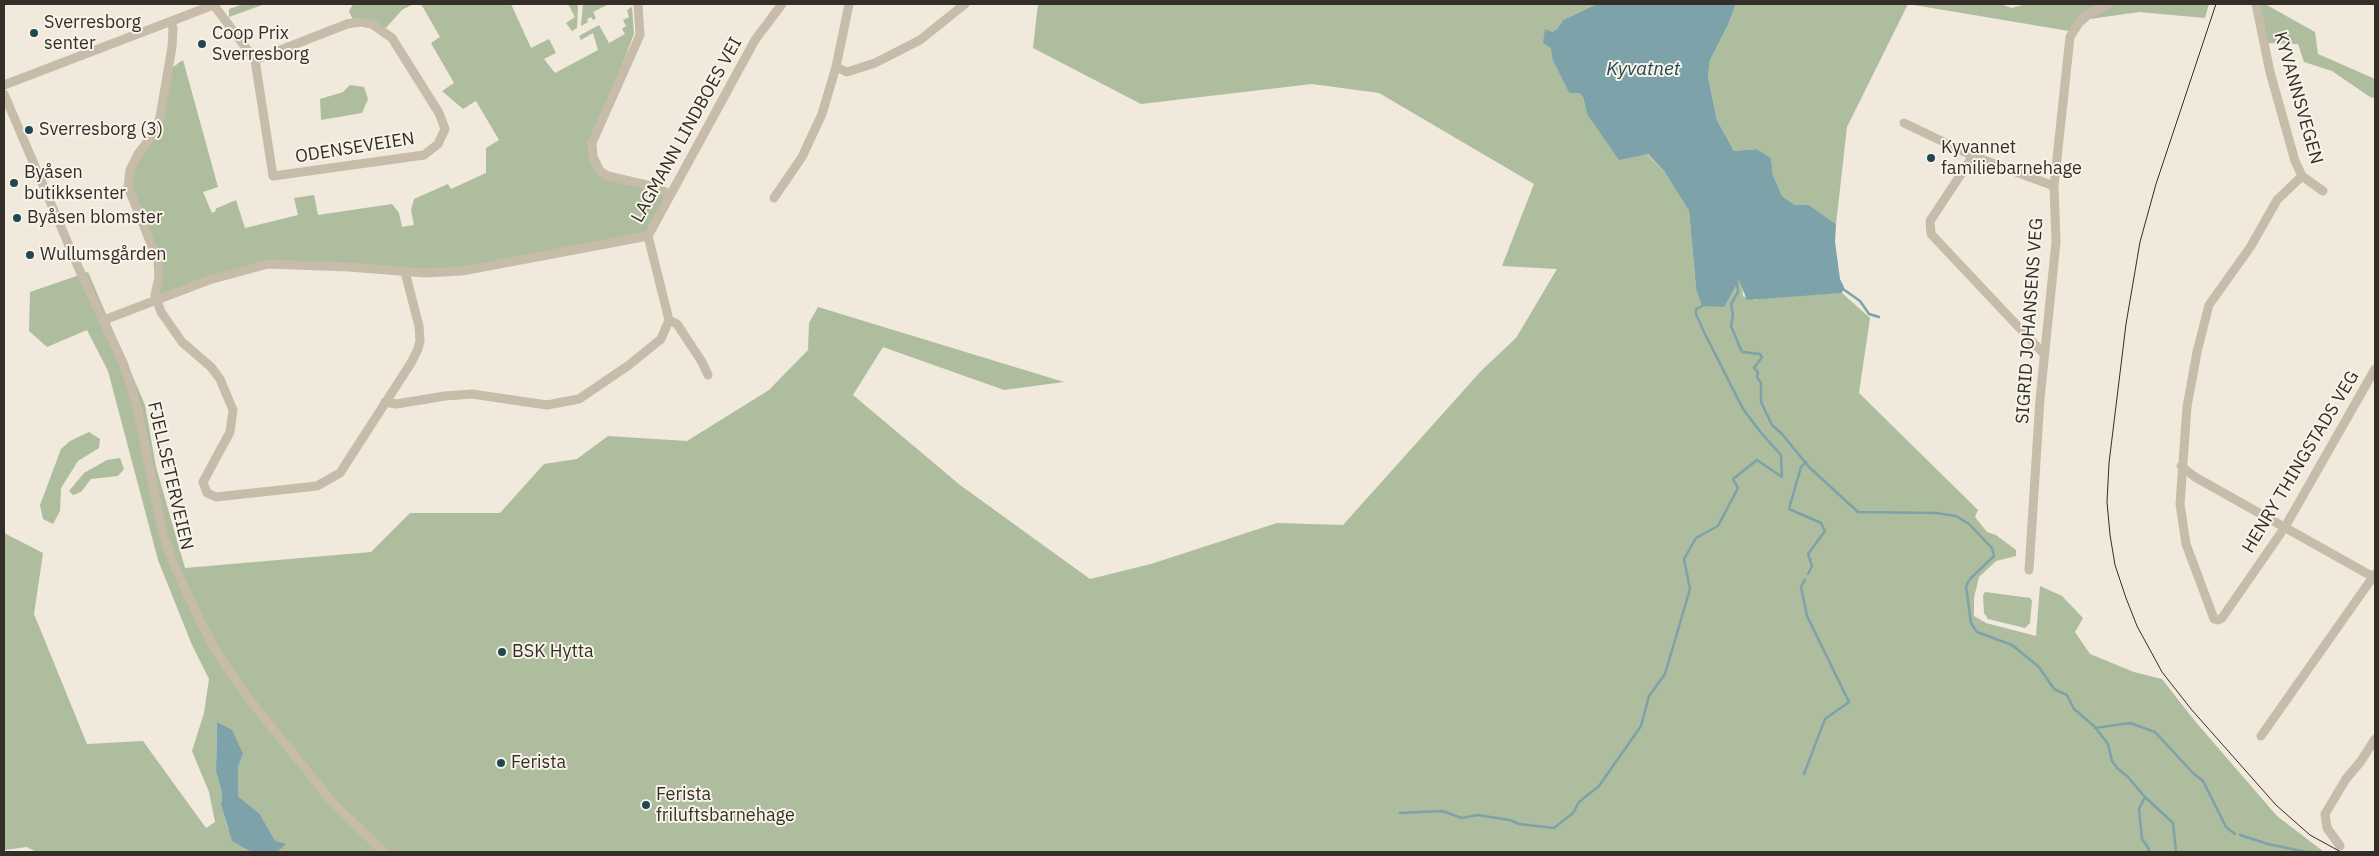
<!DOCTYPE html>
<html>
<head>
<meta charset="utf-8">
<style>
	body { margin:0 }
	#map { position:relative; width:2379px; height:856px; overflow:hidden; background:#f0e9dc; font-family:"IBM Plex Sans",sans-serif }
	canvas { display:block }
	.frame { position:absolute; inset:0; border:5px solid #342e28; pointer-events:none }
</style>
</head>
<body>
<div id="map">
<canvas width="2379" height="856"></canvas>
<div class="frame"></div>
</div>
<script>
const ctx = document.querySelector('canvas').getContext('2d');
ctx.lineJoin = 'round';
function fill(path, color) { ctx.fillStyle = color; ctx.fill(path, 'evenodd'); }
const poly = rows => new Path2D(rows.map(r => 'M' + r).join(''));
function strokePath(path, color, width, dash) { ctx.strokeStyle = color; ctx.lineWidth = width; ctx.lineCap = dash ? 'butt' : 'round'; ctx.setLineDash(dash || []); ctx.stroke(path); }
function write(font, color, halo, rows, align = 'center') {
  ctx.font = font + ' "IBM Plex Sans",sans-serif'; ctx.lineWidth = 4; ctx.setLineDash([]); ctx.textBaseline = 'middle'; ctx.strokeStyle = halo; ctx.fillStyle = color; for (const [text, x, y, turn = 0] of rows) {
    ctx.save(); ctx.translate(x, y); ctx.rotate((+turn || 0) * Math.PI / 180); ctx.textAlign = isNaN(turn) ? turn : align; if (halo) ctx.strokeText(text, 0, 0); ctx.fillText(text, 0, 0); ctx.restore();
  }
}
fill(poly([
	[244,4,265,4,229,17,229,9],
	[353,4,413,4,402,10,384,30,354,22,349,11],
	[421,4,511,4,531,48,549,39,556,53,544,59,555,73,598,50,593,33,581,40,579,36,599,25,609,43,625,34,622,29,626,26,623,20,629,17,627,10,632,7,634,34,592,143,600,171,670,194,648,236,462,271,275,263,156,301,159,267,131,191,130,170,160,117,168,71,180,62,183,60,218,187,203,192,212,213,216,211,215,209,236,200,245,228,298,215,294,198,314,195,318,215,392,204,399,213,402,227,414,225,411,210,414,199,448,184,451,189,486,173,486,148,499,140,476,101,463,109,442,91,454,83,431,43,440,37],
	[568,4,578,5,577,28,572,31,566,23,575,17],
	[583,4,609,4,593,12,596,18,593,20,591,17,587,19,588,22,581,26],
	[1038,4,1597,4,1563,20,1557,29,1552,32,1553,61,1569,93,1579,93,1583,97,1587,114,1647,154,1664,171,1689,211,1696,288,1739,280,1742,282,1743,296,1755,300,1763,297,1842,293,1870,318,1859,393,1978,510,1975,517,1987,532,1996,535,2016,550,2016,556,1996,561,1979,577,1974,598,1974,616,1986,623,2036,636,2040,586,2062,596,2083,618,2075,632,2090,654,2134,672,2162,679,2194,720,2277,816,2324,852,277,852,279,849,260,814,238,796,238,767,243,754,217,722,216,772,222,793,221,805,228,829,250,851,258,852,36,852,27,847,4,850,4,533,43,553,34,614,87,744,143,741,206,828,215,822,209,792,192,751,204,713,209,679,192,645,158,560,108,371,87,330,47,347,29,331,30,292,88,272,145,405,156,467,185,568,371,552,410,513,500,513,544,464,577,459,608,436,687,441,769,390,808,350,809,323,818,307,1064,382,1004,390,883,347,853,395,960,485,1090,579,1151,564,1277,523,1343,525,1481,371,1516,338,1557,269,1502,266,1534,184,1379,93,1312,84,1141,104,1033,48],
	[1736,4,1908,4,1847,127,1836,224,1809,205,1795,205,1782,196,1773,175,1771,158,1757,149,1734,151,1717,120,1708,77,1710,60,1728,25],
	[1908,4,2000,4,2012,8,2026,4,2209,4,2205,18,2139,12,2090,19,2075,32],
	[2260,4,2265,4,2315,32,2318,54,2375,79,2375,98,2370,97,2332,71,2304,62,2298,44,2268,43],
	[350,85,364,87,368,99,362,113,321,120,320,99,343,92],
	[89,432,100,439,99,448,78,461,61,488,60,511,53,524,43,519,40,505,61,449,70,441],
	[120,458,124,469,118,476,91,479,81,492,73,495,69,491,84,473,107,460],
	[1985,592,2030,598,2032,601,2030,623,2025,628,1988,619,1984,613,1983,595]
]), '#aebd9d');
fill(poly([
	[1597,4,1736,4,1728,25,1710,60,1708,77,1717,120,1734,151,1757,149,1771,158,1773,175,1782,196,1795,205,1809,205,1836,224,1835,242,1840,279,1844,287,1842,293,1747,300,1739,280,1724,307,1702,306,1696,288,1689,211,1664,171,1648,154,1619,160,1587,114,1583,97,1579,93,1569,93,1553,61,1551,48,1543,43,1545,29,1552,32,1557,29,1563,20],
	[217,722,232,730,243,754,238,767,238,796,260,814,275,841,286,844,277,852,250,851,232,841,221,805,222,793,216,772]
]), '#7da2aa');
strokePath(poly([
	[1737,282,1738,292,1731,304,1733,315,1731,326,1742,352,1760,354,1762,357,1754,368,1758,372,1757,377,1761,383,1761,402,1772,425,1782,434,1809,467,1858,512,1936,513,1956,516,1969,524,1992,548,1994,556,1970,579,1966,586,1971,623,1977,632,2012,645,2039,667,2054,689,2067,695,2074,709,2094,726,2108,744,2112,761,2117,768,2127,776,2145,797,2139,809,2142,839,2149,849,2147,852],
	[1843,289,1860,301,1869,314,1879,317],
	[1806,462,1801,467,1789,509,1821,523,1825,531,1808,554,1812,566,1808,574],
	[2095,728,2130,723,2155,732,2193,773,2203,781,2226,827,2235,834],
	[1804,774,1825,719,1849,702,1807,616,1801,587,1805,580],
	[2145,797,2173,823,2176,852],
	[1400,813,1442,811,1462,818,1477,815,1510,820,1519,824,1554,828,1573,813,1579,802,1599,786,1641,726,1649,696,1665,674,1690,589,1684,559,1696,538,1718,526,1738,488,1733,479,1757,460,1782,477,1781,455,1762,434,1743,409,1704,332,1696,314,1696,309,1702,306],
	[2240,835,2268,844,2306,852]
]), '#7da2aa', 2.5);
strokePath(poly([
	[213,4,255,60,273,176,424,155,438,144,445,129,439,113,392,38,372,24,360,22,347,24,255,60],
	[638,4,640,35,592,143,593,157,600,171,608,176,655,187,670,194],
	[2256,4,2270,72,2295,161,2302,176,2323,191],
	[171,22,173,28,172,47,160,117,154,133,138,154,130,170,128,187,158,261,159,277,155,295,161,312,182,342,211,367,220,379,233,410,230,432,203,482,207,493,216,497,317,486,340,473,411,363,418,349,420,341,419,326,405,272],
	[836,67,847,72,875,63,920,40,965,4],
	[4,85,216,4],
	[4,94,79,269,124,365,137,407,163,534,174,565,203,627,221,659,249,699,333,803,384,852],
	[1904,123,1973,156,2054,186],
	[1973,156,1930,221,1931,234,2044,354],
	[2302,176,2277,200,2251,246,2209,305,2197,352,2187,407,2180,504,2186,544,2214,619,2218,620,2222,618,2285,527,2375,369],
	[774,198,802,157,822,114,836,67,849,4],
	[104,320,209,280,268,264,349,267,425,273,462,271,648,236,755,40,782,4],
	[669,320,677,324,702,362,708,375],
	[385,402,396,404,445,396,472,394,547,405,579,399,629,365,661,339,669,320,648,236],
	[2181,466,2195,477,2375,578],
	[2029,570,2040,399,2056,242,2054,186,2070,37,2082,18,2108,4],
	[2261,736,2375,574],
	[2340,846,2327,828,2325,814,2346,779,2361,761,2375,739]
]), '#c7bba9', 9);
strokePath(poly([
	[2216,4,2156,184,2140,242,2126,324,2109,463,2107,502,2110,535,2115,565,2126,598,2137,626,2162,672,2191,709,2276,805,2310,835,2341,852]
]), '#342e28', 1);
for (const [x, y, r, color] of [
	[34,33,5,"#214852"],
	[202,44,5,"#214852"],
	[29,130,5,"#214852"],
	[1931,158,5,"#214852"],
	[14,183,5,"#214852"],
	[17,218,5,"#214852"],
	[30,255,5,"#214852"],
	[502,652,5,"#214852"],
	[501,763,5,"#214852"],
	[646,805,5,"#214852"]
]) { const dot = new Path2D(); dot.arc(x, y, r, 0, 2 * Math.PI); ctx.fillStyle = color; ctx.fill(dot); strokePath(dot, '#f8f3e8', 2); }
write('18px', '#342e28', '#f8f3e8', [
	["Sverresborg",44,23],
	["senter",44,44],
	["Coop Prix",212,34],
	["Sverresborg",212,55],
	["Sverresborg (3)",39,130],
	["Kyvannet",1941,148],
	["familiebarnehage",1941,169],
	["Byåsen",24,173],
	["butikksenter",24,194],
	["Byåsen blomster",27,218],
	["Wullumsgården",40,255],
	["BSK Hytta",512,652],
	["Ferista",511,763],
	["Ferista",656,795],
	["friluftsbarnehage",656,816]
], 'left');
write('18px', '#342e28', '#f8f3e8', [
	["KYVANNSVEGEN",2298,98,74],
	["LAGMANN LINDBOES VEI",687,130,-61],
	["ODENSEVEIEN",355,148,-9],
	["SIGRID JOHANSENS VEG",2030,321,-86],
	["HENRY THINGSTADS VEG",2301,462,-59],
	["FJELLSETERVEIEN",170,476,77]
]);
write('italic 19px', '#214852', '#f8f3e8', [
	["Kyvatnet",1643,70]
]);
</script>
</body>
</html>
